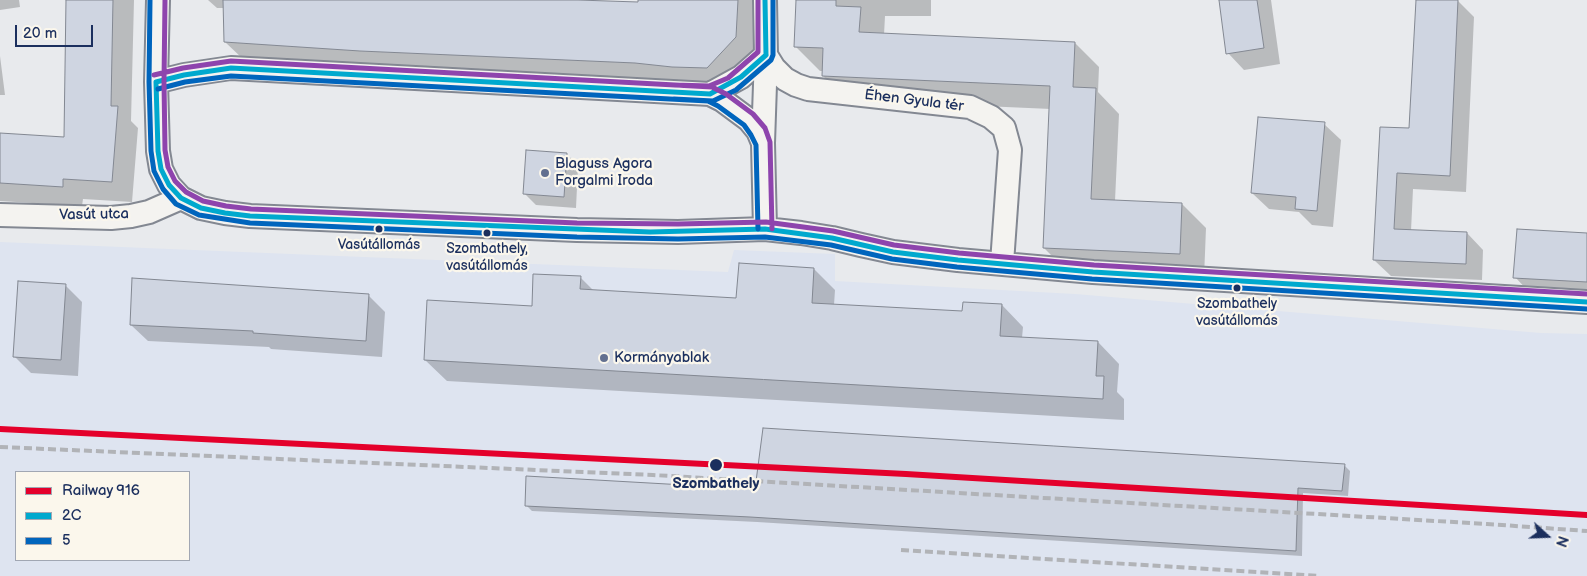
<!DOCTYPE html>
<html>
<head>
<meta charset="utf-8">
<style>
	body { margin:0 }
	#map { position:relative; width:1587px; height:576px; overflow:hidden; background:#e8eaed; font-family:"Balsamiq Sans",sans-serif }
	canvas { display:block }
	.legend { position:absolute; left:15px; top:471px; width:175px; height:90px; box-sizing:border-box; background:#fbf7ec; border:1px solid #a1a7b3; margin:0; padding:6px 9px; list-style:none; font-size:15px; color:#1b2f5e }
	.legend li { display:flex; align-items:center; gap:10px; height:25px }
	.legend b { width:25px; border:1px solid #a1a7b3 }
	.north { position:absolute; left:1522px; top:511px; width:50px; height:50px; -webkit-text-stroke:4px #fbf7ec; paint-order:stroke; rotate:110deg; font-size:14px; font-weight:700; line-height:20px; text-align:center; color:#1b2f5e }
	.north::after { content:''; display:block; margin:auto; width:18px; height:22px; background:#1b2f5e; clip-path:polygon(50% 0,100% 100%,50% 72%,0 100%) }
	.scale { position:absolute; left:15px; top:25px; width:78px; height:22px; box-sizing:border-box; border:2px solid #1b2f5e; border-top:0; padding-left:6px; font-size:15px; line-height:18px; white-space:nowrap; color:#1b2f5e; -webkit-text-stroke:4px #fbf7ec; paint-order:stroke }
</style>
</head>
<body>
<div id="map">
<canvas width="1587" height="576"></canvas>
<ul class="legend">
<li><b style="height:6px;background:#e4002b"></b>Railway 916</li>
<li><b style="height:6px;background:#00a9ce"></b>2C</li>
<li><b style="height:6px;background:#0065bd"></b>5</li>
</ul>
<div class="north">N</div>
<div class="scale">20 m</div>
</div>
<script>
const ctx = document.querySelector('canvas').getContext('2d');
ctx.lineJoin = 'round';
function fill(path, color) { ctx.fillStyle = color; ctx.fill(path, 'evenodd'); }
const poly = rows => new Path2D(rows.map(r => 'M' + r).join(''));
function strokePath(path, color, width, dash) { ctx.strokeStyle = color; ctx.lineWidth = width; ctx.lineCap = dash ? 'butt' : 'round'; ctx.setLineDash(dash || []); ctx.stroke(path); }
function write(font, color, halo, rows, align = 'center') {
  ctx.font = font + ' "Balsamiq Sans",sans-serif'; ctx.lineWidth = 4.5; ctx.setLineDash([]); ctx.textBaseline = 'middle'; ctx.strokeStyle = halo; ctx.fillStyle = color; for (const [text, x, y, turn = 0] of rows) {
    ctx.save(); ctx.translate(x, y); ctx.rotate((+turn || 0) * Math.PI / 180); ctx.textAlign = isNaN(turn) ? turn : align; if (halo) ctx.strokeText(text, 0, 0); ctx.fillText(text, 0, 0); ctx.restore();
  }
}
fill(poly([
	[0,242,728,272,734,250,835,254,835,281,1075,294,1541,333,1587,334,1587,576,0,576],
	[16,472,189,472,189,560,16,560]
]), '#dee4f0');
fill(poly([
	[0,0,19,0,20,7,0,10],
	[68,0,134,0,131,121,138,128,132,202,83,199,82,206,0,201,0,134,65,138],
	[208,0,549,0,639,4,639,0,757,0,753,54,725,85,243,59,225,42,225,8,217,8],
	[798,0,931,0,931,16,885,16,884,35,1075,43,1099,67,1098,92,1119,114,1115,201,1182,204,1206,228,1204,278,1068,272,1044,248,1051,109,847,100,823,76,823,71,820,71,795,46],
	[1220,0,1271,0,1280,64,1244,70,1228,53],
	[1417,0,1458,1,1474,17,1466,192,1413,189,1411,231,1467,233,1483,250,1482,280,1391,276,1374,260,1381,128,1411,130],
	[0,56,5,95,0,95],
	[1324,124,1341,140,1333,227,1312,225,1299,212,1269,209,1252,193],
	[567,154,578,166,576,208,536,205,524,193],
	[1587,234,1587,297,1531,294,1515,277],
	[814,269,835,290,834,305,963,313,1002,305,1023,327,1022,338,1098,342,1119,364,1117,392,1124,399,1124,420,447,381,425,360,533,307,580,277,594,291,738,299],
	[66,286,82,302,78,376,31,373,15,357],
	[368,295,385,312,382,357,271,349,269,347,148,341,131,325],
	[1344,465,1350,471,1348,496,1303,493,1302,556,757,522,532,511,526,505,756,490]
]), '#0003');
const building = poly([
	[66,0,113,0,111,106,118,106,112,182,63,179,63,187,0,183,0,133,64,137,66,0],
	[223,0,578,0,638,2,638,0,738,0,736,37,707,68,672,67,635,63,360,51,224,42,223,0],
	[796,0,836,0,836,6,861,7,859,32,1075,42,1073,87,1096,88,1091,199,1182,203,1180,254,1043,248,1050,86,822,76,823,48,794,47,796,0],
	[1219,0,1257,0,1264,48,1226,54,1219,0],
	[1416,0,1458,0,1450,176,1397,173,1394,229,1467,232,1466,264,1373,260,1380,127,1409,128,1416,0],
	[1258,117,1325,122,1317,211,1295,209,1296,197,1251,193,1258,117],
	[526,150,567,153,564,197,523,194,526,150],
	[1517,229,1587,233,1587,282,1513,278,1517,229],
	[739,263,814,268,812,303,962,311,963,302,1002,304,1000,336,1098,341,1096,376,1104,376,1103,399,424,360,427,300,532,306,533,274,581,276,580,289,736,298,739,263],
	[132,278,369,294,366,341,253,333,253,331,130,325,132,278],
	[18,281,66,284,61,360,13,357,18,281],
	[763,428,1345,464,1342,491,1298,488,1296,551,750,517,525,506,526,476,755,489,763,428]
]);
fill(building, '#cfd5e1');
strokePath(building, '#838892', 1);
const street = poly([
	[158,0,156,82,158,151,161,169,169,185,181,198,201,208,225,213,250,216,577,230,678,232,765,229,801,233,832,238,861,245,893,252,958,260,1093,272,1587,302],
	[766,55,774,68,785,79,796,85,808,89,970,107,991,117,1004,128,1010,150,1002,263],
	[156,82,184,75,231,68,710,94,722,100,749,120,758,131,763,143],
	[710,94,741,77,766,55],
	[0,215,111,218,131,216,149,212,181,198],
	[765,229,763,143,766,55,765,0]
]);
strokePath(street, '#838892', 26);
strokePath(street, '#f4f3f0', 22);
strokePath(poly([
	[0,447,653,475,1487,524,1587,531],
	[901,550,1320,576]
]), '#b1b3b7', 4, [8, 4]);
strokePath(poly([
	[765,0,766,55],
	[156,82,158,151,161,169,169,185,181,198,201,208,225,213,250,216,650,232,765,229,832,238,893,252,958,260,1093,272,1587,302],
	[156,82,184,75,231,68,710,94,741,77,766,55]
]), '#00a9ce', 5);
strokePath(poly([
	[150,0,149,82,151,151,154,171,163,189,176,204,199,215,250,223,577,237,678,239,765,237,831,245,892,259,957,267,1092,279,1587,309],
	[158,89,185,82,231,76,708,101,718,106,744,125,751,135,756,145,758,229],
	[674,99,713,101,736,90,771,60,773,55,773,0]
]), '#0065bd', 5);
strokePath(poly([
	[165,0,164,82,165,150,168,167,175,181,186,192,203,201,226,206,251,209,577,223,678,224,766,222,833,231,894,245,959,253,1094,265,1587,294],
	[154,75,183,68,231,61,712,87,726,94,753,114,765,128,770,142,772,229],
	[674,85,709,86,728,78,758,52,758,0]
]), '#8e44ad', 5);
strokePath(poly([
	[0,429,906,474,1587,515]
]), '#e4002b', 6);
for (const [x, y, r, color] of [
	[545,173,5,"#637090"],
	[379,229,4.5,"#1b2f5e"],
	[487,233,4.5,"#1b2f5e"],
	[1237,288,4.5,"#1b2f5e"],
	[604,358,5,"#637090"],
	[716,465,7,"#1b2f5e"]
]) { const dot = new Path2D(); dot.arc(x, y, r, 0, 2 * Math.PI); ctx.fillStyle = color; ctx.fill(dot); strokePath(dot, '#fbf7ec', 2); }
write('14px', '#1b2f5e', '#fbf7ec', [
	["Vasútállomás",379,245],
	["Szombathely,",487,249],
	["vasútállomás",487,266],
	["Szombathely",1237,304],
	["vasútállomás",1237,321]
]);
write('15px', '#1b2f5e', '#fbf7ec', [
	["Éhen Gyula tér",914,101,7],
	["Vasút utca",94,215,-1]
]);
write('15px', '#1b2f5e', '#fbf7ec', [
	["Blaguss Agora",555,164],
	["Forgalmi Iroda",555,181],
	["Kormányablak",614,358]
], 'left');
write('bold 15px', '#1b2f5e', '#fbf7ec', [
	["Szombathely",716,484]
]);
</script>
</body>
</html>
